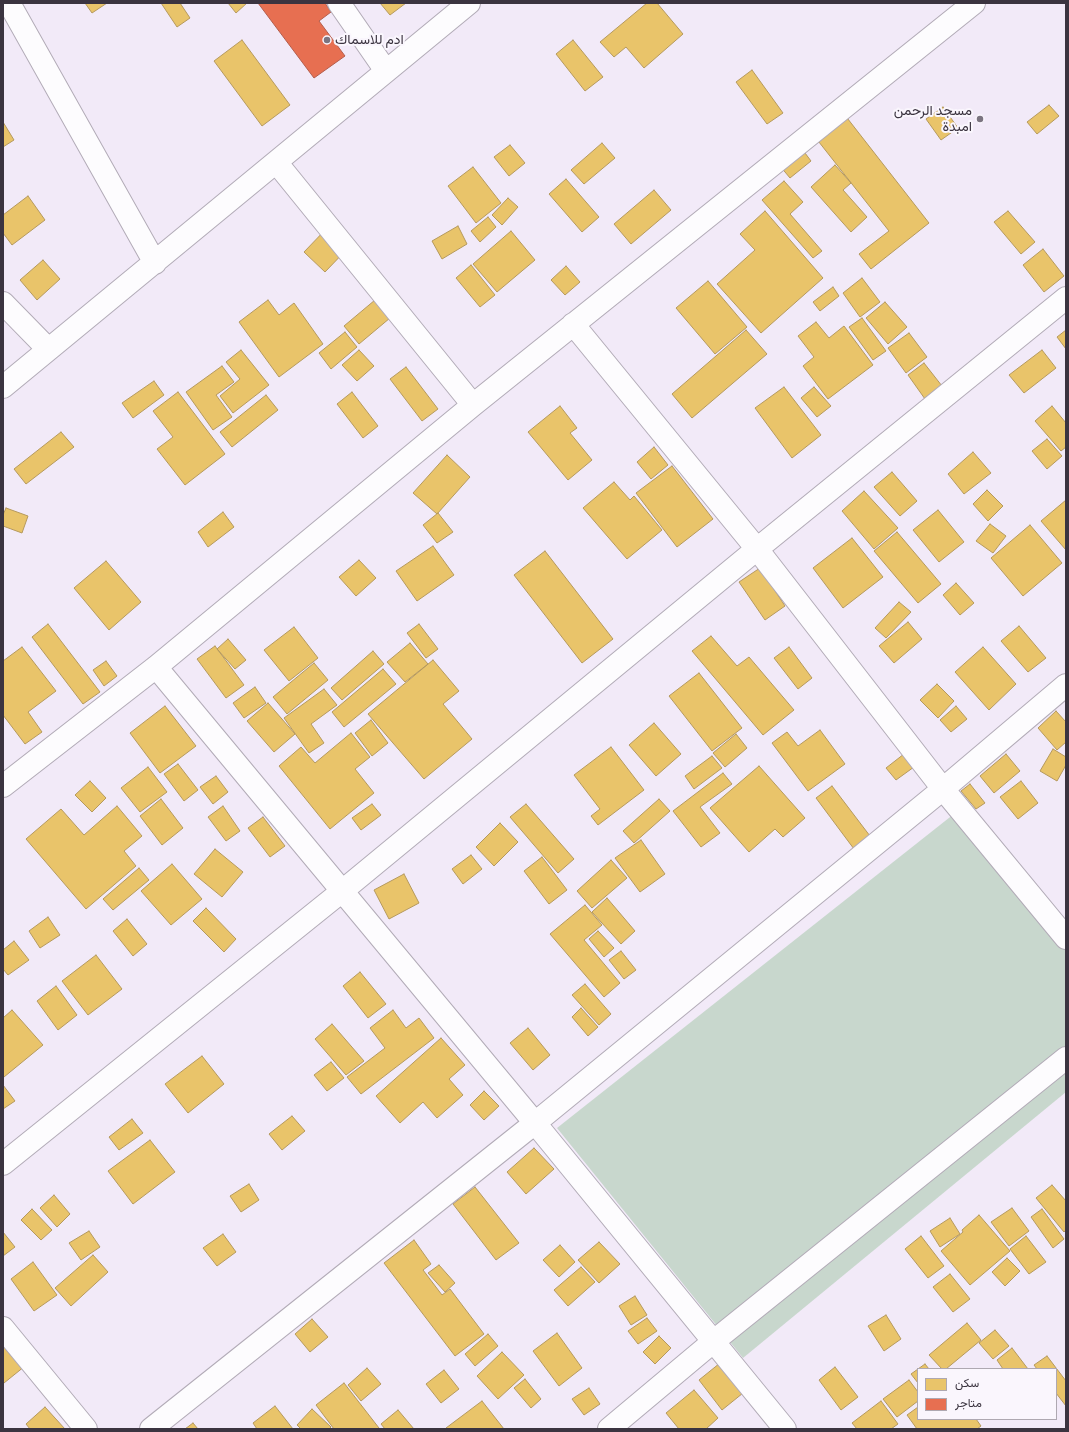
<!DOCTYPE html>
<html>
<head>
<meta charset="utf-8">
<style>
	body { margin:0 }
	#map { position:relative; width:1069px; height:1432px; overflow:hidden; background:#f2eaf8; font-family:"PT Sans Narrow",Vazirmatn,sans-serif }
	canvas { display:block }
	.frame { position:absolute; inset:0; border:4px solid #3b3440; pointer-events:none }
	.legend { position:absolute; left:917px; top:1368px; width:140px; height:52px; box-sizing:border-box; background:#faf6fd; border:1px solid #aea8b1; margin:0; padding:5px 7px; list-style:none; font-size:12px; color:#3b3440 }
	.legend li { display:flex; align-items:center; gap:8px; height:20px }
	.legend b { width:20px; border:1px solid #aea8b1 }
</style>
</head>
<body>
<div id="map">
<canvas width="1069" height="1432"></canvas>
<div class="frame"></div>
<ul class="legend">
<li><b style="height:11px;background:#e9c46a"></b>سكن</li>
<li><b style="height:11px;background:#e76f51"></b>متاجر</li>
</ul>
</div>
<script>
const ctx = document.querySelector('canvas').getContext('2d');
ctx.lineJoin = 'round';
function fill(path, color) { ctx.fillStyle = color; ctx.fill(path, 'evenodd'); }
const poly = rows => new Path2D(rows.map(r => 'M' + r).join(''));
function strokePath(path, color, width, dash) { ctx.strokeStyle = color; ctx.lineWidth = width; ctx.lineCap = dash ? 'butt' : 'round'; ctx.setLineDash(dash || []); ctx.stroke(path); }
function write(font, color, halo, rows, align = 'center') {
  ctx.font = font + ' "PT Sans Narrow",Vazirmatn,sans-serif'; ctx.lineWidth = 4; ctx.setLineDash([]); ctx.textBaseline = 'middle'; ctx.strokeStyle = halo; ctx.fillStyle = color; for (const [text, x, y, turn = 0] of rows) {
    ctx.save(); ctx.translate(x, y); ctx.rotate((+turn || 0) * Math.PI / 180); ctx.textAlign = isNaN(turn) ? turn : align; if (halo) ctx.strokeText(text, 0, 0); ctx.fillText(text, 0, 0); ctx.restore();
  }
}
fill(poly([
	[964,806,1066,920,1066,1092,743,1358,557,1128]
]), '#c8d7cd');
const homes = poly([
	[85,3,107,3,92,13,85,3],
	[161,3,180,3,190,18,177,27,161,3],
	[228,3,247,3,236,13,228,3],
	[380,3,406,3,390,15,380,3],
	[647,3,657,3,683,34,644,68,626,47,614,57,600,42,647,3],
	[242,40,290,105,262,126,214,61,242,40],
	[573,40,603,77,585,91,556,54,573,40],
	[752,70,783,113,767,124,736,82,752,70],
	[1049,105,1059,116,1037,134,1027,122,1049,105],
	[943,107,958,128,941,140,926,119,943,107],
	[844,114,929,223,871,269,859,254,889,231,815,137,844,114],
	[3,122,14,140,3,147,3,122],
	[602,143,615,158,584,184,571,170,602,143],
	[510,145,525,163,509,176,494,157,510,145],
	[802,149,811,161,790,178,780,166,802,149],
	[835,165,851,183,843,190,867,217,851,232,811,187,835,165],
	[473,167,501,203,476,223,448,186,473,167],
	[566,179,599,217,582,232,549,194,566,179],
	[784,181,803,202,790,214,822,251,813,258,762,200,784,181],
	[654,190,671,210,631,244,614,224,654,190],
	[28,196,45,220,12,245,3,233,3,215,28,196],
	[508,198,518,207,502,225,492,215,508,198],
	[765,211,823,278,761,333,717,284,755,250,740,234,765,211],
	[1008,211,1035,242,1021,254,994,222,1008,211],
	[488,217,496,227,480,242,471,231,488,217],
	[329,226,350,246,325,272,304,252,329,226],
	[458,226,467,244,442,259,432,241,458,226],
	[511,231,535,260,497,292,473,264,511,231],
	[1043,249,1064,276,1044,292,1023,265,1043,249],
	[43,260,60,279,37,300,20,280,43,260],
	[471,265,495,295,480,307,456,278,471,265],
	[566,266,580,282,565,295,551,280,566,266],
	[862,278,880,302,860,317,843,293,862,278],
	[708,281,747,327,715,354,676,308,708,281],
	[833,287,839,296,820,311,813,302,833,287],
	[268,300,279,315,294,303,323,344,279,377,239,322,268,300],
	[375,300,390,318,359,344,344,326,375,300],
	[885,302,907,327,888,344,866,318,885,302],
	[862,318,886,351,873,360,849,327,862,318],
	[816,322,829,338,844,326,873,365,828,399,803,366,814,357,798,336,816,322],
	[746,330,767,354,692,418,672,394,746,330],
	[1066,330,1066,349,1057,337,1066,330],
	[345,332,357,347,331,369,319,353,345,332],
	[909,333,927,357,906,373,888,348,909,333],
	[241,350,269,385,233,413,220,396,240,379,226,362,241,350],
	[359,350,374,366,357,381,342,365,359,350],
	[1042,350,1056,368,1024,393,1009,375,1042,350],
	[924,363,942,386,925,399,908,375,924,363],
	[222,366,234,382,216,395,232,417,213,430,186,392,222,366],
	[406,367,438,409,422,421,390,379,406,367],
	[154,381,164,395,133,418,122,403,154,381],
	[784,387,821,435,792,458,755,408,784,387],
	[814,387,831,406,817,417,801,398,814,387],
	[178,392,225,454,185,485,157,449,173,437,153,411,178,392],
	[352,392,378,426,363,438,337,404,352,392],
	[266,395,278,410,232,447,220,432,266,395],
	[560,406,577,428,570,433,592,460,568,480,528,432,560,406],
	[1052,406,1066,423,1066,447,1061,451,1035,421,1052,406],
	[61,432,74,447,26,484,14,469,61,432],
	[1047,439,1062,456,1047,469,1032,451,1047,439],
	[654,447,668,465,651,479,637,462,654,447],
	[973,452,991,473,964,494,948,474,973,452],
	[447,455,470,477,437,514,413,493,447,455],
	[672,466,713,519,677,547,636,493,672,466],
	[892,472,917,501,900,516,874,487,892,472],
	[614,482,630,500,634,496,662,530,627,559,583,508,614,482],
	[987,490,1003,506,988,521,973,504,987,490],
	[864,491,898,528,874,549,842,511,864,491],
	[1066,500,1066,550,1041,521,1066,500],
	[6,508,28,516,22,533,3,526,3,515,6,508],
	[938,510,964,542,939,562,913,530,938,510],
	[223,512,234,527,208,547,198,532,223,512],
	[438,513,453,532,437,543,423,525,438,513],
	[990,524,1006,536,993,553,976,541,990,524],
	[1030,525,1062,563,1023,596,991,558,1030,525],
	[897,532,941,584,918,603,874,551,897,532],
	[852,538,883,577,843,608,813,568,852,538],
	[433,546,454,575,417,601,396,571,433,546],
	[545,551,613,639,582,663,514,575,545,551],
	[359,560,376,578,356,596,339,577,359,560],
	[106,561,141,602,109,630,74,588,106,561],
	[760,568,785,606,765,620,739,582,760,568],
	[956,583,974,603,960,615,943,595,956,583],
	[899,602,911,612,886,638,875,628,899,602],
	[908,622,922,639,894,663,879,646,908,622],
	[48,624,100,692,83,704,32,637,48,624],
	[419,624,438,649,426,658,407,633,419,624],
	[1019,626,1046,658,1028,672,1001,641,1019,626],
	[294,627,318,658,289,681,264,650,294,627],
	[711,636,737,666,749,657,794,710,763,735,692,651,711,636],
	[228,639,246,660,235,669,217,649,228,639],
	[410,643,428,664,405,682,387,662,410,643],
	[215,646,244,685,226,698,197,659,215,646],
	[22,647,56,691,28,712,42,732,25,744,3,715,3,661,22,647],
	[789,647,812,678,798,689,774,658,789,647],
	[983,647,1016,684,989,710,955,672,983,647],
	[373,651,384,664,342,700,331,688,373,651],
	[433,660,459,691,443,704,472,739,424,779,368,714,433,660],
	[106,661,117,676,104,686,93,670,106,661],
	[314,663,328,680,287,714,273,697,314,663],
	[383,669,396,684,344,727,332,712,383,669],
	[699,673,742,728,712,751,669,696,699,673],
	[937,684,954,701,938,718,920,700,937,684],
	[255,687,266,703,244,718,233,703,255,687],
	[324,689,337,705,311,724,324,743,309,753,284,718,324,689],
	[268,703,295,734,274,752,247,721,268,703],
	[165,706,196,746,160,773,130,733,165,706],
	[956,706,967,719,951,732,940,720,956,706],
	[1056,711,1066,722,1066,742,1057,750,1038,728,1056,711],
	[371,720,388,743,372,756,355,733,371,720],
	[654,723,681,754,656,776,629,745,654,723],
	[820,730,845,764,808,791,772,743,787,732,798,746,820,730],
	[351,733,370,757,355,769,374,793,330,829,279,766,301,747,315,763,351,733],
	[736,734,747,748,725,767,713,753,736,734],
	[611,747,644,790,598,825,591,816,600,809,574,775,611,747],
	[1053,749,1066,757,1066,765,1057,781,1040,771,1053,749],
	[904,754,914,767,896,780,886,768,904,754],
	[1006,754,1020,771,994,793,980,776,1006,754],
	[712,756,722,768,694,789,685,776,712,756],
	[178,764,198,790,184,801,164,774,178,764],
	[759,766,805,818,783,837,775,829,749,852,710,808,759,766],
	[148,767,167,792,140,812,121,788,148,767],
	[723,773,732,784,700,807,720,833,701,847,673,811,723,773],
	[216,776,228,792,213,804,200,787,216,776],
	[90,781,106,798,92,812,75,795,90,781],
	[1021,781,1038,803,1018,819,1000,797,1021,781],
	[970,784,985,803,976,809,961,791,970,784],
	[832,786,870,836,854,849,816,798,832,786],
	[161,799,183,828,162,845,140,816,161,799],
	[659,799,670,811,634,843,623,831,659,799],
	[372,804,381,815,361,830,352,818,372,804],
	[526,804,574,859,558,873,510,817,526,804],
	[117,806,142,836,124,851,136,866,86,909,26,839,61,809,84,835,117,806],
	[223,806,240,831,226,841,208,817,223,806],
	[263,817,285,846,270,857,248,828,263,817],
	[500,823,518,842,494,866,476,847,500,823],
	[641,840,665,874,640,892,615,858,641,840],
	[215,849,243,872,222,897,194,874,215,849],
	[471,855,482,869,463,884,452,869,471,855],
	[542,857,567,890,549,904,524,871,542,857],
	[611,860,627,878,592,908,577,891,611,860],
	[172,864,202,899,171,925,141,891,172,864],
	[139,868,149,880,113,910,103,899,139,868],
	[404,874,419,903,389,919,374,890,404,874],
	[607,898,635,931,621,944,592,912,607,898],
	[585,905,602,925,584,940,620,983,604,997,550,934,585,905],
	[206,908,236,939,224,952,193,921,206,908],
	[48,917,60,935,40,948,29,931,48,917],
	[127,919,147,944,133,956,113,931,127,919],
	[598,931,614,948,604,957,589,939,598,931],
	[14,941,29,960,8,975,3,969,3,950,14,941],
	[621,951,636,970,624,979,609,960,621,951],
	[96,955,122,989,88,1015,62,981,96,955],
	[360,972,386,1004,368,1018,343,986,360,972],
	[585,984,611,1014,599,1025,572,995,585,984],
	[56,986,77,1015,58,1030,37,1001,56,986],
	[581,1008,598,1027,588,1036,572,1017,581,1008],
	[12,1010,43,1045,4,1077,3,1076,3,1018,12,1010],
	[393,1010,406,1028,419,1018,434,1038,361,1094,347,1077,385,1048,370,1028,393,1010],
	[332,1024,364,1061,346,1075,315,1039,332,1024],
	[528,1028,550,1055,533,1070,510,1043,528,1028],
	[441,1038,465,1065,449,1079,463,1095,437,1118,423,1102,400,1123,376,1096,441,1038],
	[202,1056,224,1084,188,1113,165,1084,202,1056],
	[331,1062,344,1078,327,1091,314,1075,331,1062],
	[3,1085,15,1101,3,1109,3,1085],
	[484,1091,499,1106,484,1120,470,1105,484,1091],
	[292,1116,305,1131,282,1150,269,1134,292,1116],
	[132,1119,143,1133,119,1150,109,1137,132,1119],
	[150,1140,175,1172,133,1204,108,1171,150,1140],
	[534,1148,554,1169,526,1194,507,1172,534,1148],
	[249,1184,259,1200,241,1212,230,1196,249,1184],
	[1052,1185,1066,1201,1066,1230,1064,1232,1036,1198,1052,1185],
	[475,1187,519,1243,496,1260,453,1204,475,1187],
	[54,1195,70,1214,57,1227,40,1208,54,1195],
	[1012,1208,1029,1231,1009,1246,991,1222,1012,1208],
	[32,1209,52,1230,41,1240,21,1220,32,1209],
	[1042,1209,1064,1239,1053,1248,1031,1217,1042,1209],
	[979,1215,1010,1251,970,1285,941,1251,963,1232,962,1230,979,1215],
	[950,1218,960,1234,940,1247,930,1231,950,1218],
	[89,1231,100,1247,81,1260,69,1243,89,1231],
	[3,1232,15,1247,3,1256,3,1232],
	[223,1234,236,1252,217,1266,203,1248,223,1234],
	[921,1236,944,1266,928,1278,905,1249,921,1236],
	[1026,1236,1046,1262,1029,1274,1010,1249,1026,1236],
	[414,1240,431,1264,423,1270,442,1295,450,1289,484,1334,455,1356,384,1263,414,1240],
	[599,1242,620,1264,599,1283,578,1260,599,1242],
	[560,1245,575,1262,559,1277,543,1260,560,1245],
	[93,1255,108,1272,71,1306,55,1288,93,1255],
	[1007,1258,1020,1271,1005,1286,992,1272,1007,1258],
	[33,1262,57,1295,34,1311,11,1279,33,1262],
	[439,1265,455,1283,445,1292,428,1273,439,1265],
	[581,1267,595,1282,568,1306,554,1290,581,1267],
	[950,1274,970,1299,953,1312,933,1287,950,1274],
	[635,1296,647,1315,631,1325,619,1306,635,1296],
	[886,1315,901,1339,884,1351,868,1326,886,1315],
	[647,1318,657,1331,638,1344,628,1331,647,1318],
	[312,1319,328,1337,310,1352,295,1334,312,1319],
	[967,1323,981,1340,946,1369,942,1369,929,1355,967,1323],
	[995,1330,1009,1346,993,1359,979,1343,995,1330],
	[557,1333,582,1368,559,1386,533,1351,557,1333],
	[488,1334,498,1346,475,1366,465,1354,488,1334],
	[659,1336,671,1348,655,1364,643,1352,659,1336],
	[3,1341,30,1362,4,1383,3,1382,3,1341],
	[1012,1348,1028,1369,1003,1369,997,1360,1012,1348],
	[502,1352,524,1375,498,1399,477,1376,502,1352],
	[1047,1356,1066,1381,1066,1406,1056,1393,1056,1369,1037,1369,1034,1365,1047,1356],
	[725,1359,748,1389,722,1410,699,1380,725,1359],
	[925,1364,929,1369,918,1369,918,1383,911,1374,925,1364],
	[835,1367,858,1397,841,1410,819,1380,835,1367],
	[367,1368,381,1384,361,1401,348,1385,367,1368],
	[444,1370,459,1389,441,1403,426,1384,444,1370],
	[525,1379,541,1399,531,1408,514,1388,525,1379],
	[909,1380,918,1392,918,1401,897,1417,883,1399,909,1380],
	[344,1383,379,1428,378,1429,334,1429,316,1405,344,1383],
	[589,1388,600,1404,584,1415,572,1399,589,1388],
	[694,1390,718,1418,706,1429,679,1429,666,1413,694,1390],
	[482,1401,504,1429,446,1429,446,1428,482,1401],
	[881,1401,898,1424,891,1429,857,1429,852,1423,881,1401],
	[275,1406,293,1429,257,1429,253,1423,275,1406],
	[45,1407,65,1429,30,1429,26,1424,45,1407],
	[918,1407,918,1419,976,1419,981,1426,977,1429,917,1429,907,1415,918,1407],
	[312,1409,331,1427,329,1429,301,1429,297,1425,312,1409],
	[398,1410,414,1429,385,1429,381,1424,398,1410],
	[193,1423,198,1429,185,1429,193,1423]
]);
fill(homes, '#e9c46a');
strokePath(homes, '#b5995d', 1);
const shops = poly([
	[258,3,325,3,331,12,319,21,345,56,314,78,258,3]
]);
fill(shops, '#e76f51');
strokePath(shops, '#b35d4c', 1);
const minor = poly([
	[9,3,155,263],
	[339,3,386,71],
	[276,162,473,405],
	[3,303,48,349],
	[573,324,757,549,943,789,1066,685],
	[3,387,469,3],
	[3,786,156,667,473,405,974,3],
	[3,1164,341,892,757,549,1066,298],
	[3,1328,86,1429],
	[151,1429,535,1123,156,667],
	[609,1429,714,1341,1066,1058],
	[785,1429,535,1123,943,789,1066,938]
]);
strokePath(minor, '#b2abb7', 24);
strokePath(minor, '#fdfcfe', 22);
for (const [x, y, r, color] of [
	[327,40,4,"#7b7480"],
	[980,119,4,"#7b7480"]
]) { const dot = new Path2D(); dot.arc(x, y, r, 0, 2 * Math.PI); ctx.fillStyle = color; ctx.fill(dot); strokePath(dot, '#faf6fd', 1.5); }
write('14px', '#3b3440', '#faf6fd', [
	["ادم للاسماك",335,40],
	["مسجد الرحمن",972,111,"right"],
	["امبدة",972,127,"right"]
], 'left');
</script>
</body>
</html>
